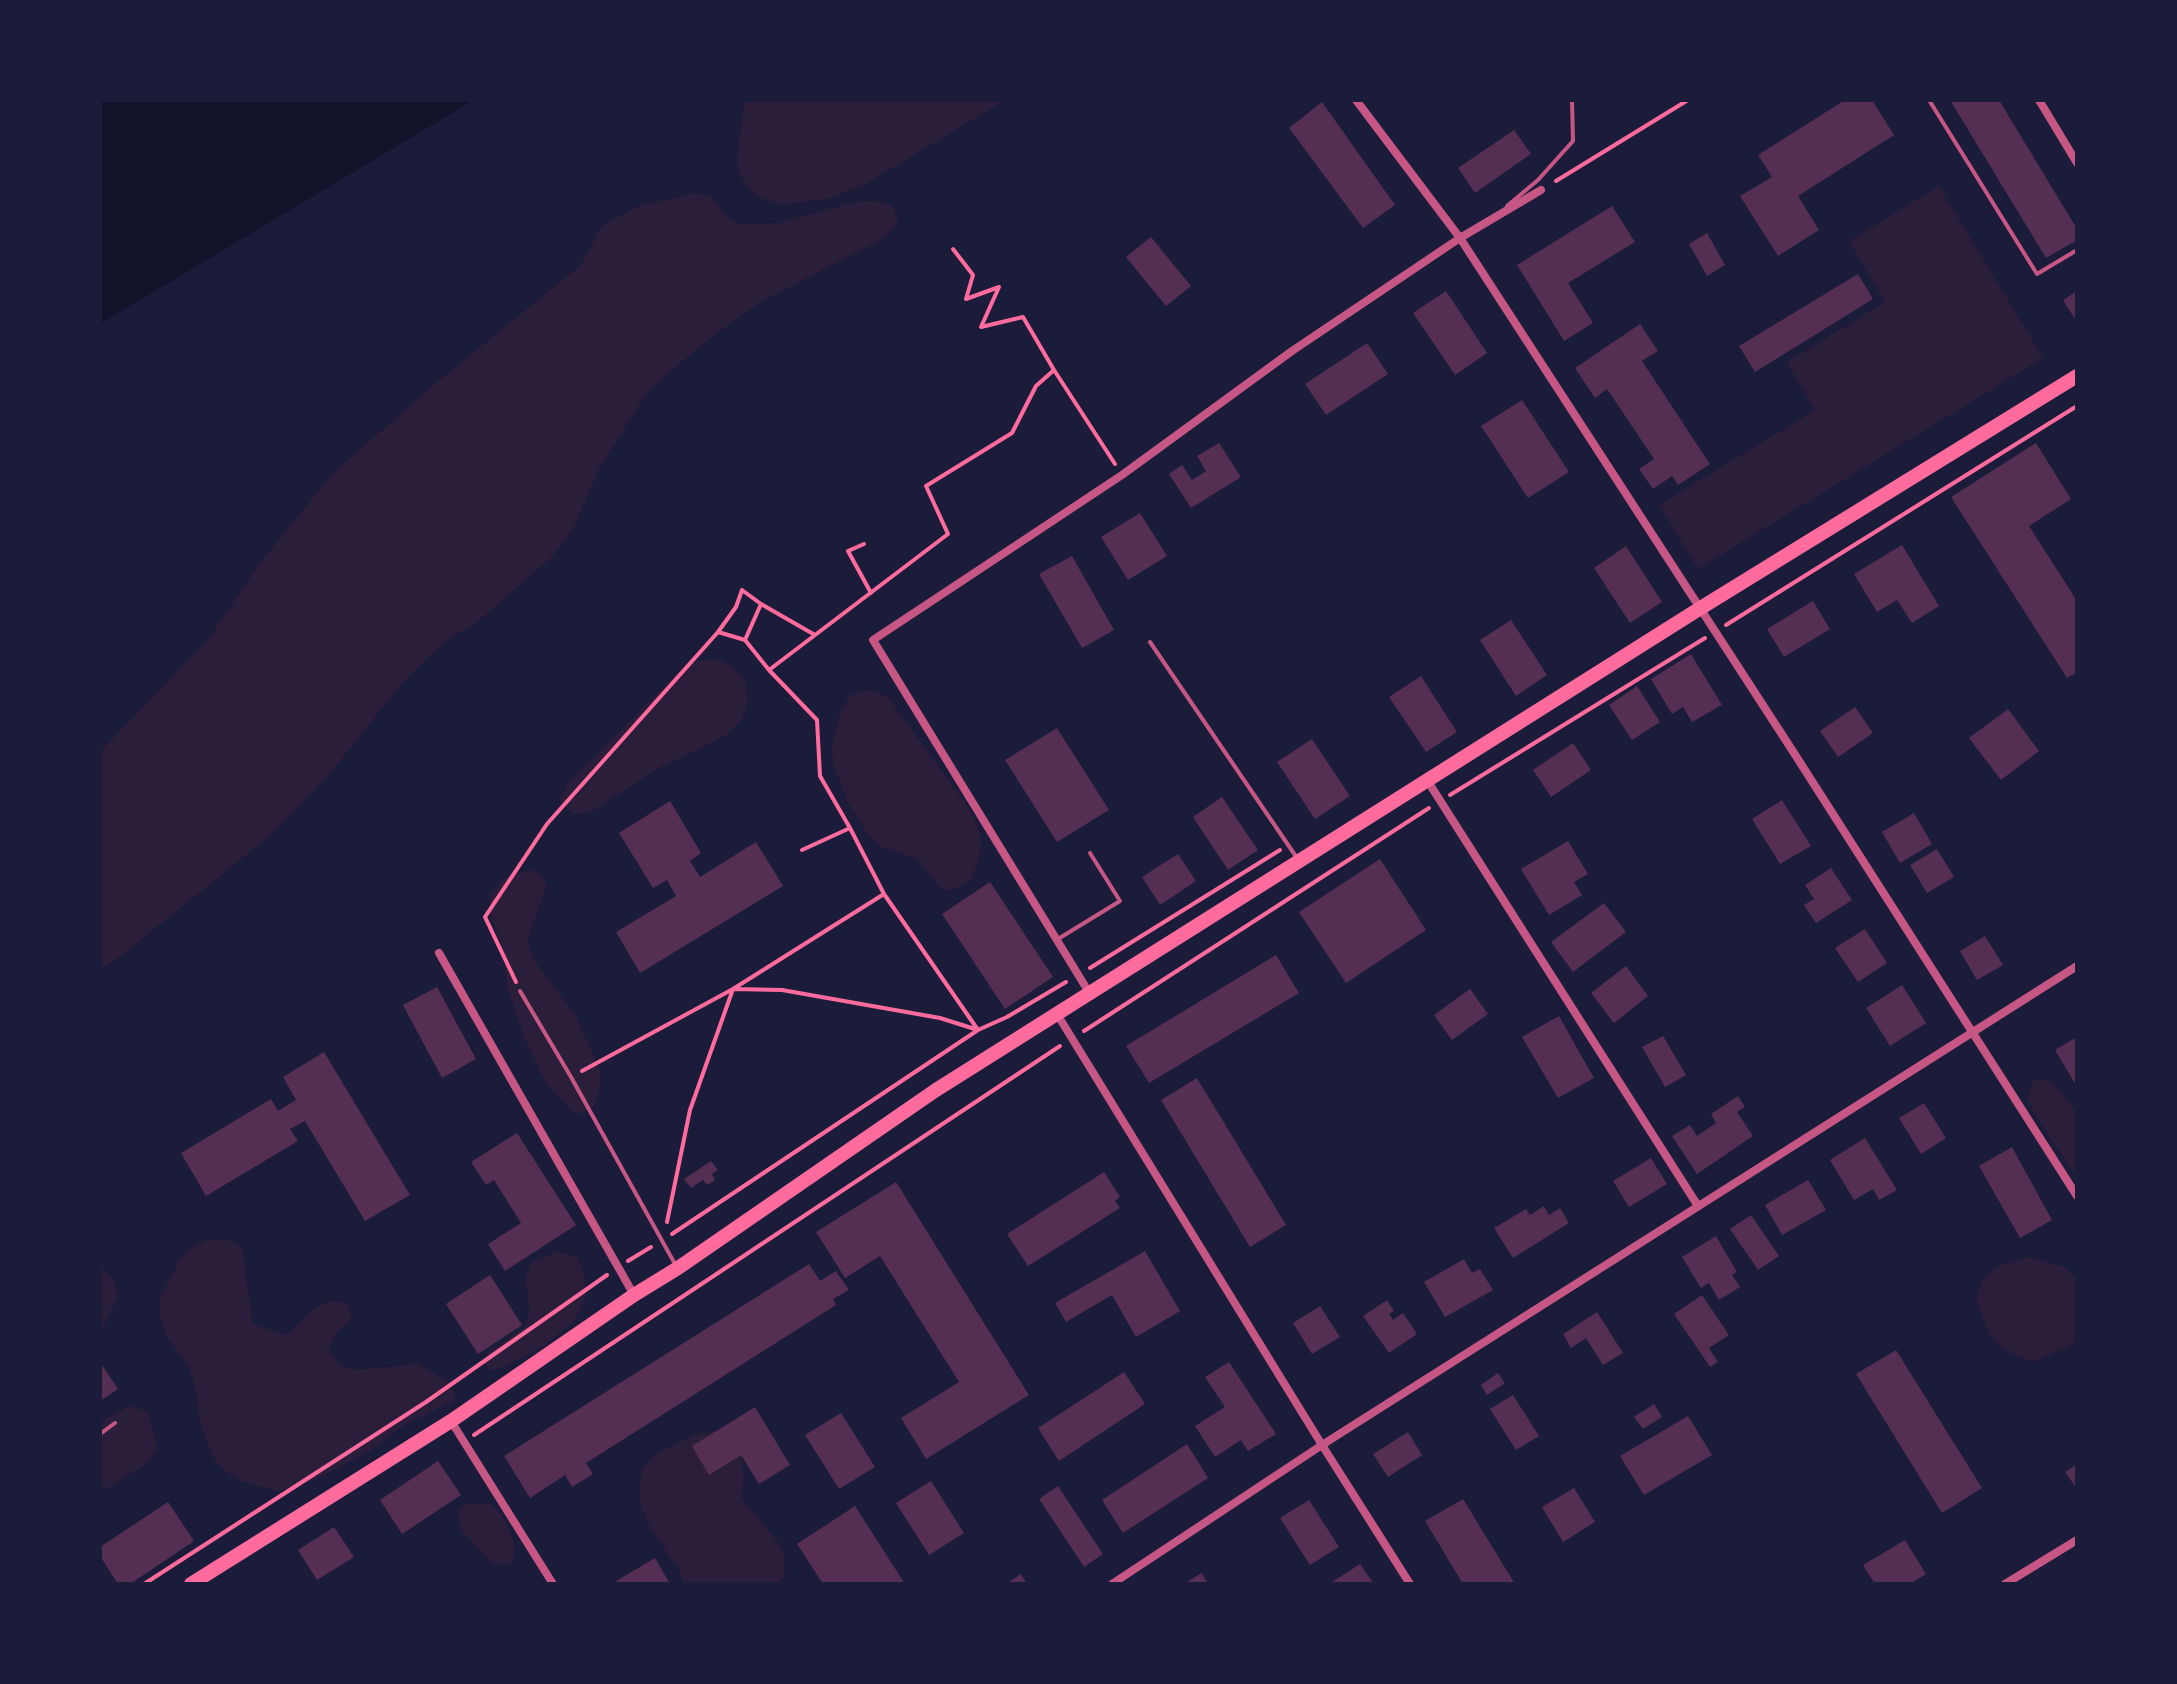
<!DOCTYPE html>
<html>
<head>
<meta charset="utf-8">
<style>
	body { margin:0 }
	#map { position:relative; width:2177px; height:1684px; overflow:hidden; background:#1b1b3a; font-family:"Source Sans 3",sans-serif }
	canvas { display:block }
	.frame { position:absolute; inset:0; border:102px solid #1b1b3a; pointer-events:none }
</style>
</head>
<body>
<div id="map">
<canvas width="2177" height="1684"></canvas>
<div class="frame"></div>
</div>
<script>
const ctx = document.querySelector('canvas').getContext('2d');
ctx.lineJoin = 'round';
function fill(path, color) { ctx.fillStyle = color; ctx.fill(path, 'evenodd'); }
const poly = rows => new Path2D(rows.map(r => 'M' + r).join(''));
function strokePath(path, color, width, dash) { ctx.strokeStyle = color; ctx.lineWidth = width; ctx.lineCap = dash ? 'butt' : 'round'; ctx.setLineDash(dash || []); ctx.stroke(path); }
fill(poly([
	[745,100,1005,100,864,185,830,198,794,203,775,203,758,196,745,184,738,168,738,149],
	[1939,186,2043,358,1698,569,1659,505,1815,410,1787,362,1885,302,1849,241],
	[696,193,714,198,724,214,740,224,779,223,854,202,873,201,893,205,898,223,886,237,760,302,705,342,648,391,599,468,575,525,553,556,477,622,443,643,403,682,332,771,273,833,121,956,100,970,100,752,207,641,263,559,334,472,442,378,581,265,602,226,638,206],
	[717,659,733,667,745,682,748,701,742,719,729,733,710,744,658,768,591,812,573,814,560,800,568,783,680,671,698,661],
	[869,690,887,696,968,807,977,824,981,842,979,860,970,881,949,891,941,889,917,859,882,847,867,834,847,800,833,764,832,745,841,710,851,695],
	[538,870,547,886,527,940,532,957,576,1017,600,1070,600,1090,593,1107,576,1115,552,1090,541,1073,525,1039,507,986,503,949,490,913,491,894,502,880,520,872],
	[2034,1080,2052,1081,2077,1113,2077,1178,2035,1114,2027,1097],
	[226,1239,242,1248,253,1324,287,1335,312,1310,329,1301,346,1302,352,1319,337,1332,328,1349,339,1365,357,1370,418,1364,450,1382,456,1400,404,1425,373,1449,315,1480,278,1491,241,1481,225,1471,213,1457,206,1439,200,1422,195,1384,188,1366,166,1335,160,1316,160,1297,179,1261,191,1248,207,1240],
	[558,1252,576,1256,584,1272,586,1297,574,1321,544,1346,501,1369,489,1369,485,1362,488,1353,526,1326,530,1309,525,1279,532,1261],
	[2030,1257,2064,1267,2077,1278,2077,1338,2069,1346,2033,1362,2002,1349,1989,1334,1976,1299,1982,1281,1995,1267],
	[100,1268,104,1268,114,1281,118,1296,100,1332],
	[130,1406,148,1412,157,1449,146,1464,100,1493,100,1422],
	[715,1432,733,1438,741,1455,744,1479,741,1497,776,1540,784,1556,785,1575,778,1584,684,1584,680,1572,649,1525,641,1507,639,1488,643,1468,655,1454,695,1435],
	[464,1504,491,1504,503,1517,513,1540,514,1554,511,1564,492,1563,462,1531,458,1512]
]), '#2a1e3b');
fill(poly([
	[100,100,474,100,100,324]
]), '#12122b');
fill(poly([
	[1845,100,1872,100,1894,135,1798,196,1819,230,1778,256,1740,196,1772,177,1758,155],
	[1950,100,1999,100,2077,229,2077,240,2046,258],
	[1322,102,1395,205,1363,228,1289,128],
	[1514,130,1531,154,1475,193,1458,168],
	[1612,206,1635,242,1568,283,1593,323,1564,341,1517,265],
	[1707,233,1725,265,1707,276,1689,244],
	[1151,237,1191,286,1166,306,1126,257],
	[1858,274,1873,299,1755,372,1739,346],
	[1446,291,1487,353,1455,375,1413,313],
	[2077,291,2077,322,2063,300],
	[1640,324,1658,351,1642,361,1710,464,1678,485,1672,476,1653,489,1639,469,1654,459,1607,389,1595,398,1575,368],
	[1367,343,1388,374,1326,415,1305,384],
	[1522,400,1569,472,1528,498,1481,426],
	[1219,443,1241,477,1191,508,1169,474,1182,465,1192,480,1206,471,1197,456],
	[2036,443,2071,499,2029,526,2077,601,2077,672,2067,678,1951,497],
	[1140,513,1167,556,1128,580,1101,537],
	[1902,545,1939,606,1912,623,1897,600,1877,612,1854,574],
	[1626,546,1662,602,1630,623,1594,568],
	[1072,556,1114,630,1082,648,1039,574],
	[1813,601,1830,629,1784,657,1767,629],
	[1511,620,1547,675,1516,696,1480,640],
	[1691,654,1722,705,1692,722,1683,707,1672,714,1651,679],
	[1421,676,1457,732,1426,752,1389,697],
	[1637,686,1660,722,1632,740,1609,705],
	[1855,707,1873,733,1838,757,1820,731],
	[2008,709,2039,751,2001,780,1969,738],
	[1057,728,1109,810,1057,842,1005,760],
	[1312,739,1350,796,1315,819,1277,762],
	[1573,743,1591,770,1551,797,1533,770],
	[1222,797,1258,850,1228,870,1193,817],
	[1782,800,1811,846,1780,864,1752,819],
	[670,801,701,853,690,861,700,877,756,842,783,886,640,973,616,932,676,896,667,880,653,888,619,833],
	[1914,813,1932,844,1900,863,1882,832],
	[1568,841,1588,874,1574,882,1582,895,1549,915,1521,869],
	[1937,849,1954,877,1927,893,1910,865],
	[1178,854,1196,881,1160,905,1142,877],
	[1380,859,1426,930,1346,983,1299,912],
	[1831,868,1852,900,1816,923,1804,905,1814,899,1805,885],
	[990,882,1053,977,1005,1009,942,914],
	[1604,903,1626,932,1573,972,1551,942],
	[1865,929,1887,963,1858,982,1835,948],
	[1985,936,2003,965,1977,980,1960,951],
	[1276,955,1299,993,1149,1083,1126,1046],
	[1626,966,1648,996,1614,1023,1591,993],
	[1902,985,1926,1023,1890,1046,1866,1008],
	[437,987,476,1059,442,1078,403,1005],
	[1470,989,1488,1014,1452,1040,1434,1015],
	[1559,1016,1594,1078,1558,1098,1522,1037],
	[1663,1036,1686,1075,1665,1087,1642,1047],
	[2077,1037,2077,1087,2055,1050],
	[324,1052,410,1195,365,1221,305,1121,290,1129,298,1141,206,1196,181,1153,271,1099,278,1111,296,1100,283,1077],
	[1197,1078,1286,1225,1250,1247,1161,1100],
	[1738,1096,1745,1107,1737,1112,1753,1136,1697,1174,1672,1136,1690,1125,1697,1136,1716,1123,1711,1114],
	[1924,1103,1946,1138,1921,1154,1899,1118],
	[517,1133,576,1225,505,1271,488,1244,521,1223,494,1180,486,1185,471,1162],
	[1865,1138,1897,1190,1879,1200,1873,1189,1854,1200,1830,1160],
	[2012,1147,2052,1220,2020,1238,1979,1166],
	[1651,1158,1667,1184,1629,1207,1613,1181],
	[711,1161,718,1170,712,1174,715,1180,707,1185,703,1180,691,1188,684,1179],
	[1104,1172,1120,1197,1115,1201,1120,1208,1028,1266,1007,1234],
	[1808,1180,1826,1210,1782,1235,1765,1205],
	[896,1182,1029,1395,926,1459,901,1418,959,1382,880,1256,845,1278,816,1232],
	[1544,1206,1549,1215,1560,1208,1569,1223,1513,1258,1494,1228,1526,1209,1530,1215],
	[1751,1215,1779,1256,1758,1270,1730,1229],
	[1716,1236,1737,1272,1732,1275,1740,1287,1719,1300,1709,1283,1701,1288,1682,1257],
	[1145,1251,1180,1311,1136,1337,1112,1295,1066,1322,1055,1303],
	[1464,1259,1472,1273,1480,1269,1493,1290,1445,1317,1424,1282],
	[809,1264,820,1281,836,1271,849,1290,833,1299,836,1305,586,1463,593,1474,572,1487,565,1475,530,1498,504,1456],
	[490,1275,522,1325,478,1354,446,1304],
	[1702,1295,1729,1335,1709,1348,1718,1362,1710,1367,1674,1314],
	[1387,1300,1394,1311,1389,1314,1393,1320,1403,1313,1417,1334,1389,1353,1363,1316],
	[1320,1306,1340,1337,1312,1354,1293,1323],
	[1597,1312,1623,1353,1603,1365,1586,1338,1571,1348,1563,1334],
	[1896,1350,1982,1488,1942,1513,1856,1374],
	[100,1362,118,1389,100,1401],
	[1229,1362,1276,1434,1248,1451,1241,1440,1215,1457,1195,1426,1225,1407,1205,1377],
	[1124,1372,1145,1404,1059,1461,1038,1428],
	[1498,1373,1505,1383,1487,1395,1481,1385],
	[1513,1395,1539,1436,1516,1450,1490,1409],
	[1654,1404,1662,1417,1643,1429,1634,1417],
	[755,1407,790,1465,759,1484,741,1455,709,1475,692,1446],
	[841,1413,875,1467,839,1489,805,1435],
	[1688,1416,1712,1455,1644,1495,1620,1456],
	[1408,1432,1422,1455,1388,1477,1373,1454],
	[1187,1444,1208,1478,1123,1533,1102,1500],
	[438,1461,461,1495,402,1534,380,1500],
	[2077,1464,2077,1489,2065,1472],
	[931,1481,964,1533,929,1555,896,1503],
	[1058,1486,1103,1554,1084,1567,1039,1499],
	[1574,1488,1595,1522,1563,1542,1542,1507],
	[1463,1499,1515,1584,1463,1584,1425,1521],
	[1309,1500,1339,1547,1310,1565,1280,1518],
	[168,1502,194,1541,130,1584,118,1584,100,1556,100,1547],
	[855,1506,905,1584,823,1584,797,1544],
	[334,1527,354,1557,317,1580,298,1550],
	[1905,1540,1926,1574,1910,1584,1875,1584,1863,1565],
	[655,1558,670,1584,618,1584,616,1581],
	[1360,1564,1374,1584,1329,1584],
	[1202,1573,1208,1584,1183,1584],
	[1021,1574,1027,1584,1006,1584]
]), '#542f53');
strokePath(poly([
	[1556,181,1688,100],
	[953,249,973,275,966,299,999,287,981,327,1023,317,1054,370],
	[864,544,848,551,871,593],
	[761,604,815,635],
	[1726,625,2077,406],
	[718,632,736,607,742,590,761,604,745,640],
	[1450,795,1705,638],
	[802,850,850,828],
	[1090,968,1280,850],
	[516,982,485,917,547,824,718,632,745,640,769,670],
	[1084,1031,1429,808],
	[582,1071,733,989,884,894],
	[667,1222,690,1110,733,989,782,990,940,1018,978,1030,884,894,850,828,820,776,817,720,769,670,948,534,926,486,1012,433,1036,386,1054,370,1115,464],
	[672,1234,978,1030,1007,1017,1066,982],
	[628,1261,651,1247],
	[474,1435,1060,1046],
	[144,1584,426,1402,607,1275]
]), '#ff6b9d', 4);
strokePath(poly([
	[1929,100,2037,274,2077,250],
	[1507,206,1538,180,1573,141,1572,100],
	[1150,642,1297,858],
	[1058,939,1120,901,1090,853],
	[520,991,571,1077,675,1264],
	[100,1434,115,1423]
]), '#c65784', 4);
strokePath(poly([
	[1356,100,1460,238,1794,753,2077,1196],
	[2039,100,2077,163],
	[1427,780,1698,1206],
	[439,953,634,1295],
	[1090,994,873,640,1122,475,1292,351,1460,238,1541,190],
	[1057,1014,1322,1445,1410,1584],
	[451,1421,553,1584],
	[1112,1584,1322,1445,2077,966],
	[2005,1584,2077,1540]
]), '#c65784', 8);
strokePath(poly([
	[191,1584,451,1421,634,1295,678,1268,936,1090,1699,609,2077,376]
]), '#ff6b9d', 14);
</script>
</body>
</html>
